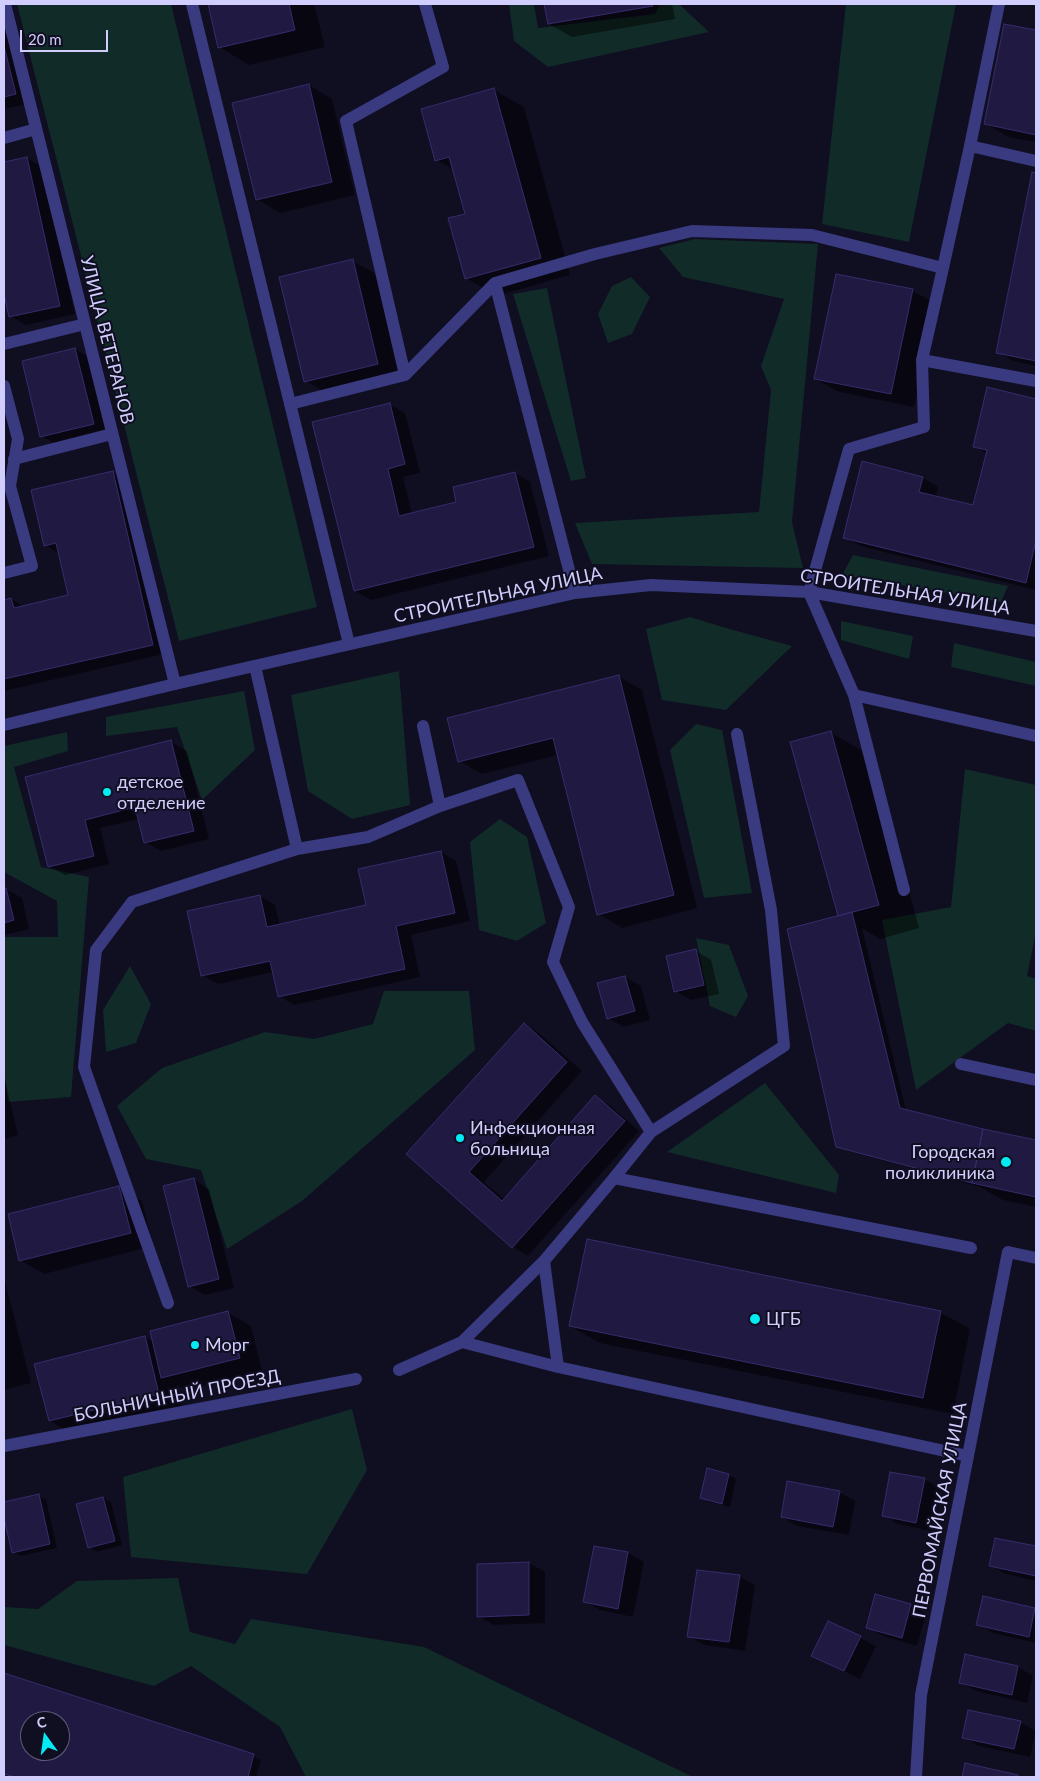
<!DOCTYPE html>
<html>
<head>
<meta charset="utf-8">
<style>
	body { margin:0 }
	#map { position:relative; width:1040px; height:1781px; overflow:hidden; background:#100e21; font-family:Lato,sans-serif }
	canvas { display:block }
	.frame { position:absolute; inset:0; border:5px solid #d1cefe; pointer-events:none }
	.north { position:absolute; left:20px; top:1711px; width:50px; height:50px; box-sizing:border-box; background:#100e21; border:1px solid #5d5b79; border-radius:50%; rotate:346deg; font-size:14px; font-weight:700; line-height:20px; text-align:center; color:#d1cefe }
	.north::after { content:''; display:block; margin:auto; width:18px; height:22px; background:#04eaf5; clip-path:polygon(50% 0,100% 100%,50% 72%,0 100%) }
	.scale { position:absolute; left:20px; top:30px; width:88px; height:22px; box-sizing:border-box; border:2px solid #d1cefe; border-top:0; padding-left:6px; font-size:15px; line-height:18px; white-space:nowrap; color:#d1cefe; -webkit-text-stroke:4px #100e21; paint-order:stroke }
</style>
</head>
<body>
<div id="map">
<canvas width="1040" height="1781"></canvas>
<div class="frame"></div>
<div class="north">С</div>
<div class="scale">20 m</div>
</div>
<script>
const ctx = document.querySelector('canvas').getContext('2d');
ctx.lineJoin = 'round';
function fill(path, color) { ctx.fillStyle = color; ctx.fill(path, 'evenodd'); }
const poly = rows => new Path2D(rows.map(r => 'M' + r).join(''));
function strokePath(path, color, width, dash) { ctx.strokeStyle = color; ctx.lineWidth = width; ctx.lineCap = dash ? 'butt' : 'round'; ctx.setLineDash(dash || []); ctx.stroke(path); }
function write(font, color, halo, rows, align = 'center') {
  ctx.font = font + ' Lato,sans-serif'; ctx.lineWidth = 4; ctx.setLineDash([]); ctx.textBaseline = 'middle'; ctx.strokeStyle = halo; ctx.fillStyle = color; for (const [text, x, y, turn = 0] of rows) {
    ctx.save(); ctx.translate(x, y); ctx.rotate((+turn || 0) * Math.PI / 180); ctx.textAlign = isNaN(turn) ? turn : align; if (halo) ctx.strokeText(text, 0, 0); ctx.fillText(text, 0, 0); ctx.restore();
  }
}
fill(poly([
	[17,4,171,4,317,607,179,641],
	[509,4,534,4,538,28,655,14,660,4,679,4,709,32,548,67,514,41],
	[846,4,956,4,909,242,822,224],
	[695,239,818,244,792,522,803,568,592,564,575,523,759,512,771,390,761,366,784,299,683,277,659,248],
	[631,277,650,297,632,334,608,343,598,314,612,286],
	[547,288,586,478,571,481,513,294],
	[853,555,1008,586,1001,602,842,575],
	[690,617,726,628,792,646,726,710,662,700,646,629],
	[841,621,913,636,909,659,841,640],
	[954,643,1036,662,1036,686,951,667],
	[399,671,410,805,352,819,308,791,291,695],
	[244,691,255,750,202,800,177,727,106,736,106,717],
	[696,724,722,730,752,893,704,898,670,750],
	[67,732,68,751,14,767,41,867,89,877,71,1097,8,1102,4,1069,4,937,58,937,57,901,4,872,4,746],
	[965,769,1036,785,1036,932,1027,976,1036,979,1036,1031,1008,1023,916,1090,882,920,951,907],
	[500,819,527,837,546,923,517,941,479,930,470,842],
	[696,938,729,945,748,996,736,1017,710,1006],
	[130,966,151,1004,136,1043,106,1052,103,1010],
	[384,991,469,991,475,1050,302,1201,227,1249,201,1170,146,1159,117,1106,162,1068,265,1032,314,1039,373,1024],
	[765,1083,839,1175,836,1193,667,1152],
	[352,1409,367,1470,307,1574,131,1557,123,1477],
	[178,1578,190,1632,235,1644,251,1619,424,1647,693,1777,306,1777,280,1727,191,1666,154,1686,4,1645,4,1607,38,1609,77,1581]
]), '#112b29');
fill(poly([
	[4,4,31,103,4,109],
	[209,4,314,4,325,47,249,65,219,47],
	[545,4,672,4,675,19,572,37,549,24],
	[1005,25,1036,31,1036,142,1008,137,985,123],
	[309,85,332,99,355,195,280,213,257,199],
	[494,90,524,107,570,275,496,296,466,278,466,215,454,170,436,160],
	[27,158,42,167,75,314,26,325,10,316,4,288,4,163],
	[1033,173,1036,174,1036,366,1013,361,998,352],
	[352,261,376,274,400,377,329,394,306,381],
	[913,291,936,304,914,407,839,392,815,379],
	[75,349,91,358,109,432,57,445,42,436],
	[988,389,1036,401,1036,590,860,546,844,537,923,478,938,487,936,497,974,507,987,454,974,446],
	[389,404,405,413,420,473,403,477,412,514,458,503,515,473,530,482,549,556,371,600,355,591],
	[113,473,128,482,168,653,4,691,4,601,11,599,24,607,70,596,60,554,45,545],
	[618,676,642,690,697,908,622,928,599,914,558,755,482,774,459,761],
	[831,733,872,756,919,928,880,939,862,928,906,1111,1036,1141,1036,1207,1003,1200,980,1187,845,1150,837,1146,841,916],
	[171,742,187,751,209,839,161,851,145,842,139,819,100,828,109,864,65,875,49,866,27,778],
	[441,852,456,861,470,921,411,935,420,977,294,1005,279,996,273,972,218,984,202,975,260,896,275,905,280,926,368,906],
	[6,889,22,898,29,929,4,935,4,890],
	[696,951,711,960,719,994,691,1000,675,991],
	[625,977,641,986,650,1020,623,1027,608,1018],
	[524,1024,539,1033,582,1071,484,1182,504,1199,596,1097,611,1106,639,1131,528,1256,513,1247,408,1154],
	[4,1076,18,1135,4,1139],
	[194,1180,209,1189,234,1288,205,1295,189,1286],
	[119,1187,142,1201,153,1246,44,1274,20,1260],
	[4,1277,31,1383,4,1390],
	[940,1312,970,1329,953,1414,600,1343,570,1326],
	[228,1313,251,1326,262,1371,186,1390,176,1385,182,1407,73,1434,50,1421,145,1337,154,1343],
	[708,1470,729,1475,736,1479,730,1507,709,1502,702,1498],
	[924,1479,940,1488,931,1531,898,1524,883,1515],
	[839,1492,855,1501,849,1535,797,1526,782,1517],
	[38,1496,46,1500,57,1548,21,1556,13,1552,4,1512,4,1504],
	[103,1498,111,1502,122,1545,97,1552,89,1547],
	[996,1539,1036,1548,1036,1581,1006,1574,990,1565],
	[595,1547,628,1553,644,1562,633,1617,600,1610,584,1601],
	[529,1563,545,1572,545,1623,494,1625,478,1616,478,1565],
	[739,1576,755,1585,745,1651,704,1645,688,1636],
	[984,1598,1036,1610,1036,1643,993,1633,978,1624],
	[910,1605,926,1614,917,1646,883,1636,867,1627],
	[829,1622,876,1646,860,1679,813,1656],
	[1018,1667,1033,1676,1027,1703,976,1691,960,1682],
	[4,1674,253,1756,261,1760,256,1777,13,1777,4,1774],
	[30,1721,60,1721,60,1751,30,1751],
	[1020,1722,1036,1731,1030,1757,979,1746,963,1737],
	[966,1764,1018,1776,1020,1777,963,1777]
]), '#0007');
const building = poly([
	[208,4,289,4,295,30,218,48,208,4],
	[544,4,652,4,653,6,548,24,544,4],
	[1004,24,1036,30,1036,135,984,124,1004,24],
	[4,46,16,94,4,97,4,46],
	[309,84,332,182,256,200,232,103,309,84],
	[494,88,541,258,465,279,448,218,465,214,449,157,435,161,421,109,494,88],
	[27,157,60,306,9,317,4,294,4,162,27,157],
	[1032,172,1036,173,1036,361,996,353,1032,172],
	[353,259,378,364,304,382,279,277,353,259],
	[836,274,913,289,891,394,814,379,836,274],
	[75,348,94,424,40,437,22,361,75,348],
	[987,387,1036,399,1036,540,1026,583,843,538,862,461,923,477,919,492,973,505,987,450,973,447,987,387],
	[390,403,405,464,388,469,399,516,456,502,453,487,515,472,534,547,354,591,312,422,390,403],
	[113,471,153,645,4,679,4,600,11,598,14,608,68,595,56,543,44,546,31,490,113,471],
	[619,675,674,895,597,915,553,738,458,762,447,718,619,675],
	[831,731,879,905,838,916,790,742,831,731],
	[171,740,194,831,144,843,135,807,85,820,94,856,48,867,25,777,171,740],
	[441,851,455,913,396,926,405,969,278,997,270,961,201,976,187,911,260,895,267,927,366,905,358,869,441,851],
	[4,888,6,888,14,920,4,923,4,888],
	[852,912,900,1108,983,1129,972,1183,836,1147,787,929,852,912],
	[696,949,704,985,674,992,666,956,696,949],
	[625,976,635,1011,607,1019,597,983,625,976],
	[524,1023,567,1062,469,1172,502,1201,595,1095,625,1121,512,1248,406,1154,524,1023],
	[983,1129,1036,1140,1036,1197,972,1183,983,1129],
	[194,1178,219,1279,188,1287,163,1186,194,1178],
	[119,1186,131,1233,19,1261,8,1214,119,1186],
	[587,1239,941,1311,923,1398,569,1326,587,1239],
	[228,1311,240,1358,161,1378,150,1331,228,1311],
	[145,1336,159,1394,49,1421,34,1364,145,1336],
	[707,1468,729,1474,722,1504,700,1498,707,1468],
	[890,1472,925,1478,916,1523,882,1516,890,1472],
	[787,1481,840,1491,833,1527,781,1517,787,1481],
	[39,1494,50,1544,12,1553,4,1518,4,1502,39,1494],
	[103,1497,115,1541,88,1548,76,1504,103,1497],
	[995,1538,1036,1546,1036,1576,989,1566,995,1538],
	[594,1546,628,1552,618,1609,583,1602,594,1546],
	[529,1562,529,1615,477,1617,477,1564,529,1562],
	[697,1570,740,1575,729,1642,687,1637,697,1570],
	[875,1594,911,1604,902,1638,866,1628,875,1594],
	[983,1596,1035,1608,1029,1637,976,1625,983,1596],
	[828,1621,861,1636,844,1671,811,1656,828,1621],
	[965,1654,1018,1666,1012,1695,959,1683,965,1654],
	[4,1673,254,1754,248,1777,15,1777,4,1774,4,1673],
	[30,1721,60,1721,60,1751,30,1751,30,1721],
	[968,1710,1021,1721,1014,1749,962,1738,968,1710],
	[965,1763,1018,1775,1018,1777,962,1777,965,1763]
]);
fill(building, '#201a42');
strokePath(building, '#362c6d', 1);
strokePath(poly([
	[425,4,443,67,346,121,405,375,495,283,575,593],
	[4,138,36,129],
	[970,146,999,4],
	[943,268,970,146,1036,161],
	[495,283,595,254,692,231,812,235,943,268,922,360,924,427,849,449,809,592,854,695,904,890],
	[922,360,1036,381],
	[4,386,18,439,10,486,32,566,4,573],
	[290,404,405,375],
	[14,459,112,434],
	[854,695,1036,736],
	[423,726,440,806],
	[297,849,368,837,440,806,518,780,569,907,553,962,582,1022,651,1132,614,1178],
	[961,1064,1036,1080],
	[651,1132,784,1046,771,910,737,734],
	[544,1261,558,1367,462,1342,544,1261,614,1178,971,1248],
	[168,1303,84,1067,96,950,132,902,297,849,255,666],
	[558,1367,968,1456],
	[399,1370,462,1342]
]), '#393a7f', 12);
strokePath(poly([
	[5,4,175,684],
	[192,4,349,644],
	[4,344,85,324],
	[4,1446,356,1379],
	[916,1777,921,1695,1008,1252,1036,1258]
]), '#393a7f', 12);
strokePath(poly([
	[4,725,175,684,575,593,651,585,809,592,1036,631]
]), '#393a7f', 12);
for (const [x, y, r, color] of [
	[107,792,5,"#04eaf5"],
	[460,1138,5,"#04eaf5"],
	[1006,1162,6,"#04eaf5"],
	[755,1319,6,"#04eaf5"],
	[195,1345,5,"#04eaf5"]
]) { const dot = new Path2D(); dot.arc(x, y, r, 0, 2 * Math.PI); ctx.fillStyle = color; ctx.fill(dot); strokePath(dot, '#100e21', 2); }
write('18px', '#d1cefe', '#100e21', [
	["УЛИЦА ВЕТЕРАНОВ",107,340,76],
	["СТРОИТЕЛЬНАЯ УЛИЦА",905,592,9],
	["СТРОИТЕЛЬНАЯ УЛИЦА",498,595,-12],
	["БОЛЬНИЧНЫЙ ПРОЕЗД",177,1396,-11],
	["ПЕРВОМАЙСКАЯ УЛИЦА",940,1510,-79]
]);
write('18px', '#d1cefe', '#100e21', [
	["детское",117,782],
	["отделение",117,803],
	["Инфекционная",470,1128],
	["больница",470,1149],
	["Городская",995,1152,"right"],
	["поликлиника",995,1173,"right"],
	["ЦГБ",766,1319],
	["Морг",205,1345]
], 'left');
</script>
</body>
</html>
